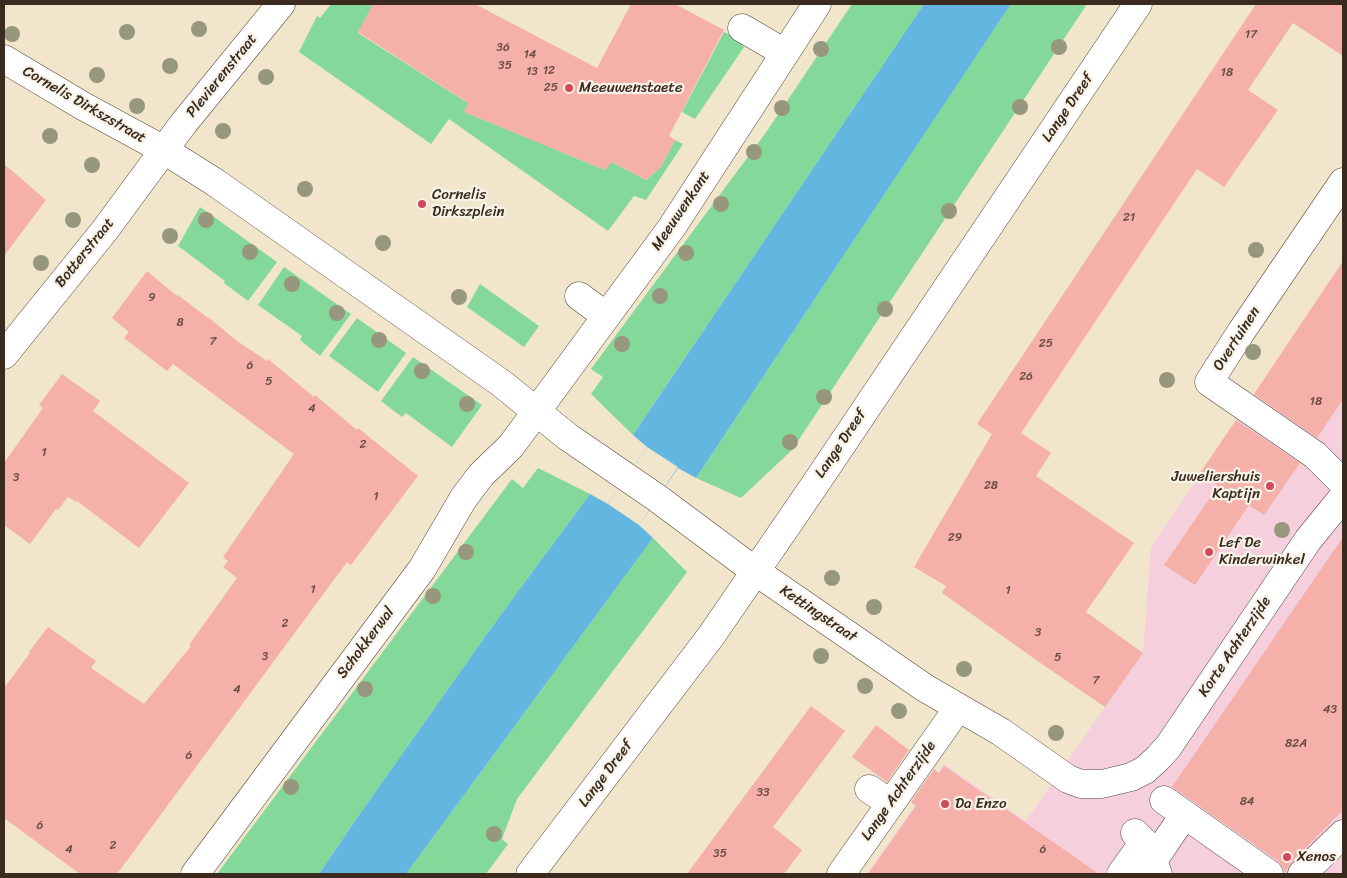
<!DOCTYPE html>
<html>
<head>
<meta charset="utf-8">
<style>
	body { margin:0 }
	#map { position:relative; width:1347px; height:878px; overflow:hidden; background:#f1e6cc; font-family:Sriracha,sans-serif }
	canvas { display:block }
	.frame { position:absolute; inset:0; border:5px solid #3b2a1e; pointer-events:none }
</style>
</head>
<body>
<div id="map">
<canvas width="1347" height="878"></canvas>
<div class="frame"></div>
</div>
<script>
const ctx = document.querySelector('canvas').getContext('2d');
ctx.lineJoin = 'round';
function fill(path, color) { ctx.fillStyle = color; ctx.fill(path, 'evenodd'); }
const poly = rows => new Path2D(rows.map(r => 'M' + r).join(''));
function strokePath(path, color, width, dash) { ctx.strokeStyle = color; ctx.lineWidth = width; ctx.lineCap = dash ? 'butt' : 'round'; ctx.setLineDash(dash || []); ctx.stroke(path); }
function write(font, color, halo, rows, align = 'center') {
  ctx.font = font + ' Sriracha,sans-serif'; ctx.lineWidth = 4.5; ctx.setLineDash([]); ctx.textBaseline = 'middle'; ctx.strokeStyle = halo; ctx.fillStyle = color; for (const [text, x, y, turn = 0] of rows) {
    ctx.save(); ctx.translate(x, y); ctx.rotate((+turn || 0) * Math.PI / 180); ctx.textAlign = isNaN(turn) ? turn : align; if (halo) ctx.strokeText(text, 0, 0); ctx.fillText(text, 0, 0); ctx.restore();
  }
}
fill(poly([
	[1343,263,1343,874,867,874,944,764,1026,821,1143,652,1151,547]
]), '#f5cfdc');
fill(poly([
	[331,4,373,4,358,33,474,107,465,112,605,170,608,160,646,180,661,167,675,140,683,144,646,200,634,196,608,231,449,119,431,144,299,52,317,16,320,18],
	[852,4,924,4,633,435,591,394,603,377,591,369,767,131],
	[1011,4,1087,4,792,450,741,498,696,478],
	[724,32,736,38,737,37,744,47,695,119,682,112],
	[200,207,277,262,248,301,224,283,225,281,178,246],
	[284,267,351,314,320,356,300,340,302,336,258,305],
	[480,284,539,326,524,347,467,307],
	[357,318,406,353,378,392,329,356],
	[413,357,482,405,452,447,406,413,402,417,381,401],
	[538,468,590,494,499,617,359,815,319,874,217,874,512,479,523,488],
	[653,538,687,572,517,799,502,839,508,844,486,874,406,874]
]), '#84d89a');
fill(poly([
	[924,4,1011,4,696,478,678,468,639,525,653,538,406,874,319,874,359,815,499,617,590,494,608,504,647,447,633,435]
]), '#63b6df');
fill(poly([
	[647,447,678,467,639,525,608,504]
]), '#f1e6cc');
fill(poly([
	[373,4,475,4,597,68,631,4,675,4,724,30,669,136,675,140,661,167,646,180,612,162,605,170,464,112,468,103,358,32],
	[1256,4,1343,4,1343,56,1293,23,1248,90,1278,110,1224,187,1197,169,1021,433,1051,453,1036,476,1134,543,1086,612,1143,653,1105,707,1039,662,942,593,946,586,914,567,992,434,977,424],
	[4,164,46,200,4,256],
	[1343,261,1343,399,1317,438,1254,394],
	[147,271,177,296,178,295,208,318,208,317,237,341,267,361,268,359,314,397,315,395,357,430,358,428,418,476,351,565,347,562,117,874,80,874,4,818,4,688,30,653,29,652,48,627,96,661,91,668,144,704,191,646,189,645,237,578,223,567,228,561,223,557,294,454,173,364,167,371,124,338,129,332,112,318],
	[62,374,100,401,93,411,189,483,139,548,77,501,76,502,68,497,58,510,56,509,30,544,4,525,4,463,43,408,39,405],
	[1236,420,1300,463,1264,515,1249,505,1195,585,1164,565,1218,486,1200,473],
	[1343,537,1343,810,1291,863,1287,869,1287,874,1278,861,1172,787],
	[811,706,845,731,773,827,802,850,784,874,687,874],
	[876,725,909,750,887,782,852,757],
	[944,766,1099,874,868,874,916,806,911,802,934,769,939,773]
]), '#f4b0a9');
const minor = poly([
	[742,28,785,53],
	[4,59,83,106,164,150,216,183,501,383,568,437,657,498,755,571,925,688,1001,732,1068,779,1081,784,1102,784,1131,777,1145,770,1158,758,1168,747,1308,540,1343,497],
	[1343,182,1241,332,1209,382,1315,455,1343,483],
	[579,296,606,316],
	[4,355,105,230,183,124,281,4],
	[869,789,878,795],
	[1164,800,1269,874],
	[1135,833,1144,842,1151,855,1158,874],
	[195,874,422,569,463,499,481,475,511,446,672,227,817,4],
	[841,874,958,708],
	[1121,874,1144,842],
	[1144,874,1184,815],
	[1302,874,1343,834]
]);
const major = poly([
	[530,874,711,636,816,483,1138,4]
]);
strokePath(minor, '#564638', 29);
strokePath(major, '#564638', 29);
strokePath(minor, '#fff', 28);
strokePath(major, '#fff', 28);
ctx.fillStyle = '#97977d';
for (const [x, y] of [
	[199,29],
	[127,32],
	[12,34],
	[1059,47],
	[821,49],
	[170,66],
	[97,75],
	[266,77],
	[137,106],
	[1020,107],
	[782,108],
	[223,131],
	[50,136],
	[754,152],
	[92,165],
	[305,189],
	[721,204],
	[949,211],
	[73,220],
	[206,220],
	[170,236],
	[383,243],
	[1256,250],
	[250,252],
	[686,253],
	[41,263],
	[292,284],
	[660,296],
	[459,297],
	[885,309],
	[337,313],
	[379,340],
	[622,344],
	[1253,352],
	[422,371],
	[1167,380],
	[824,397],
	[467,404],
	[790,442],
	[1282,530],
	[466,552],
	[832,578],
	[433,596],
	[874,607],
	[821,656],
	[964,669],
	[865,686],
	[365,689],
	[899,711],
	[1056,733],
	[291,787],
	[494,834]
]) { ctx.beginPath(); ctx.arc(x, y, 8, 0, 2 * Math.PI); ctx.fill(); }
for (const [x, y, r, color] of [
	[569,88,5,"#d1495b"],
	[422,204,5,"#d1495b"],
	[1270,486,5,"#d1495b"],
	[1209,552,5,"#d1495b"],
	[945,804,5,"#d1495b"],
	[1287,857,5,"#d1495b"]
]) { const dot = new Path2D(); dot.arc(x, y, r, 0, 2 * Math.PI); ctx.fillStyle = color; ctx.fill(dot); strokePath(dot, '#f7f3e8', 2); }
write('12px', '#694c41', null, [
	["17",1251,35],
	["36",503,48],
	["14",530,55],
	["35",505,66],
	["12",549,71],
	["13",532,72],
	["18",1227,73],
	["25",551,88],
	["21",1129,218],
	["9",152,298],
	["8",180,323],
	["7",213,342],
	["25",1046,344],
	["6",250,366],
	["26",1026,377],
	["5",269,382],
	["18",1316,402],
	["4",312,409],
	["2",363,445],
	["1",44,453],
	["3",16,478],
	["28",991,486],
	["1",376,497],
	["29",955,538],
	["1",313,590],
	["1",1008,591],
	["2",285,624],
	["3",1038,633],
	["3",265,657],
	["5",1058,658],
	["7",1096,681],
	["4",237,690],
	["43",1330,710],
	["82A",1296,744],
	["6",189,756],
	["33",763,793],
	["84",1247,802],
	["6",40,826],
	["2",113,846],
	["4",69,850],
	["6",1043,850],
	["35",720,854]
]);
write('15px', '#3b2a1e', '#f7f3e8', [
	["Plevierenstraat",222,76,-51],
	["Cornelis Dirkszstraat",84,105,30],
	["Lange Dreef",1068,108,-56],
	["Meeuwenkant",681,211,-56],
	["Botterstraat",85,253,-51],
	["Overtuinen",1237,339,-57],
	["Lange Dreef",841,444,-56],
	["Kettingstraat",818,614,34],
	["Schokkerwal",366,643,-53],
	["Korte Achterzijde",1235,647,-56],
	["Lange Dreef",606,774,-53],
	["Lange Achterzijde",899,791,-55]
]);
write('15px', '#3b2a1e', '#f7f3e8', [
	["Meeuwenstaete",579,88],
	["Cornelis",432,195],
	["Dirkszplein",432,212],
	["Juweliershuis",1260,477,"right"],
	["Kaptijn",1260,494,"right"],
	["Lef De",1219,543],
	["Kinderwinkel",1219,560],
	["Da Enzo",955,804],
	["Xenos",1297,857]
], 'left');
</script>
</body>
</html>
